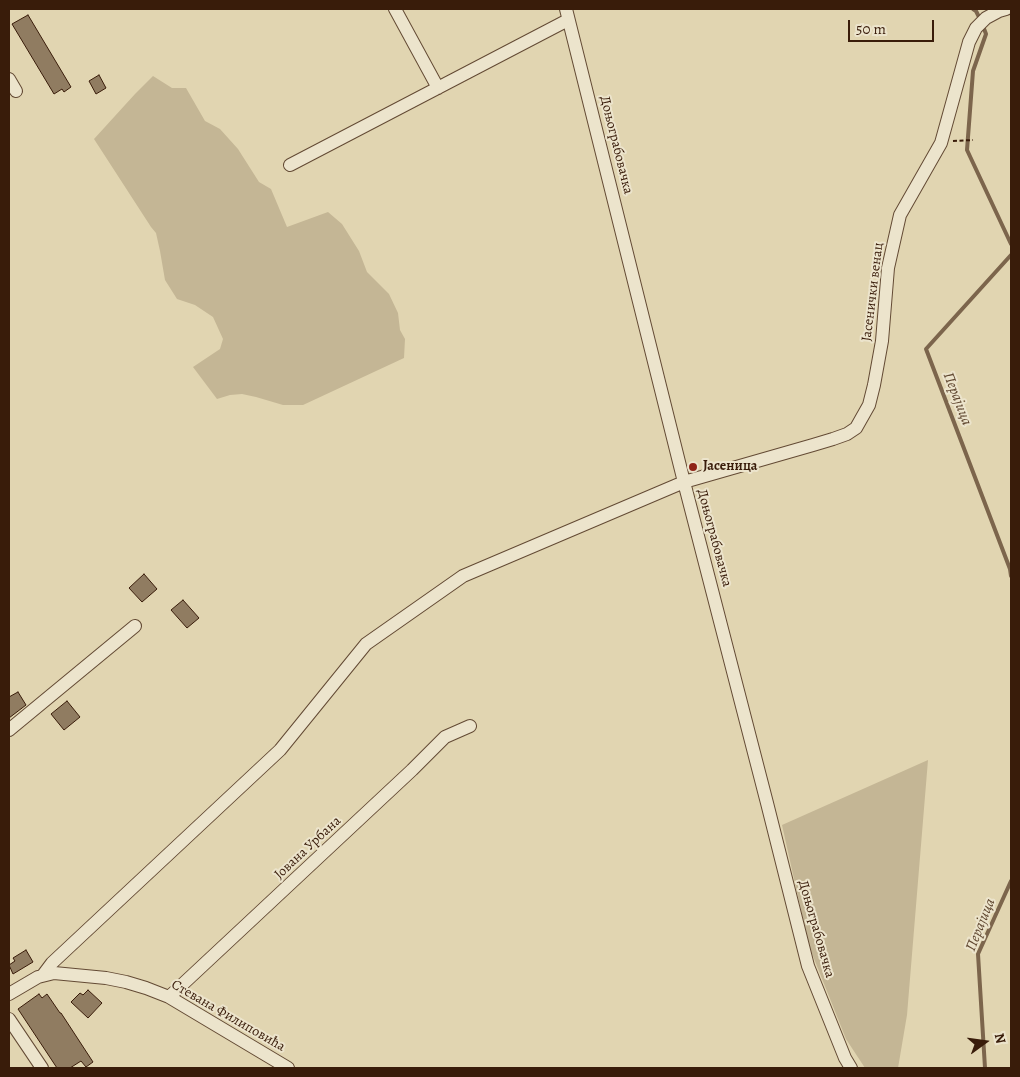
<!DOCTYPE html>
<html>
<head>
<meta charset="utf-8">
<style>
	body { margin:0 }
	#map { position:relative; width:1020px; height:1077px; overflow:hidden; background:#e1d5b1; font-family:Alegreya,serif }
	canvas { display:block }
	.frame { position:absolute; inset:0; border:10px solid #391c0a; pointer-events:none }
	.north { position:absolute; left:960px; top:1017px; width:50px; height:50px; -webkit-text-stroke:4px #ece4cc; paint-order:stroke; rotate:76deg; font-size:14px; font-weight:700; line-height:20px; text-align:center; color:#391c0a }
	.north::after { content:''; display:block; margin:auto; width:18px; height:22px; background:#391c0a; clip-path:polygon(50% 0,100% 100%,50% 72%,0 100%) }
	.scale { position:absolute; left:848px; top:20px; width:86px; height:22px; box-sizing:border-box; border:2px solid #391c0a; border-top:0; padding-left:6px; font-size:15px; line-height:18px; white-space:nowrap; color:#391c0a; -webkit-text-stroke:4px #ece4cc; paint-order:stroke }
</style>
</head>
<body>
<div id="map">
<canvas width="1020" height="1077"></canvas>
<div class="frame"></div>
<div class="north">N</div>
<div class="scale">50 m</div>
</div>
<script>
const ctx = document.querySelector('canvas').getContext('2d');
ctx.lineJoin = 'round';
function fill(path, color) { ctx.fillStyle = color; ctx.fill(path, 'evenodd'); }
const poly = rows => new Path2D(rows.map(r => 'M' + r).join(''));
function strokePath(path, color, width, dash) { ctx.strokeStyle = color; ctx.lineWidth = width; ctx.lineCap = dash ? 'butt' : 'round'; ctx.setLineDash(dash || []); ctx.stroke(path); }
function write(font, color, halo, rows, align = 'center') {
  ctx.font = font + ' Alegreya,serif'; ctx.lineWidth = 4; ctx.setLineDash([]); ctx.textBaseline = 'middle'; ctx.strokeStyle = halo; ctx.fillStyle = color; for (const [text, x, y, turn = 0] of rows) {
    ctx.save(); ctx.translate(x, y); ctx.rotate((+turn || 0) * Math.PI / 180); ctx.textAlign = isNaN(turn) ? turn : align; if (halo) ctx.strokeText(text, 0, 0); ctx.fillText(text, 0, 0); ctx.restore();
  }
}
fill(poly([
	[153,76,172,88,186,88,205,121,220,129,238,149,259,182,271,189,287,227,328,212,342,224,359,251,367,272,389,294,398,313,400,330,405,339,404,358,303,405,283,405,256,397,242,394,230,395,217,399,193,367,220,349,223,339,213,317,195,305,177,299,165,280,160,251,156,233,151,227,94,139,135,94],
	[928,760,907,1015,898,1068,865,1068,846,1039,809,946,782,825]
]), '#c4b695');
strokePath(poly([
	[973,9,976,11,980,19],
	[983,26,986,34,973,71,967,150,1011,244],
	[1011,255,926,349,1010,569,1011,576],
	[985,1068,978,954,1011,881]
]), '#7c654c', 4);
const building = poly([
	[28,15,71,87,64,92,62,89,54,94,12,24,28,15],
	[99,75,106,88,96,94,89,81,99,75],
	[144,574,157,589,142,602,129,588,144,574],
	[183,600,199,618,187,628,171,610,183,600],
	[18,692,26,705,9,718,9,697,18,692],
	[67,701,80,717,64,730,51,714,67,701],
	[26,950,33,962,13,974,9,965,15,961,13,958,26,950],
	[88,990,102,1003,88,1018,71,1002,80,993,83,995,88,990],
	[39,994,42,998,47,994,60,1013,61,1013,93,1062,86,1067,81,1061,70,1068,57,1068,18,1009,39,994]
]);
fill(building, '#907c61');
strokePath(building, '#391c0a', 1);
const minor = poly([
	[395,9,438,88],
	[566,9,684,482,767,803,808,966,845,1058,851,1068],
	[9,79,16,91],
	[290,165,568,20],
	[9,730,135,626],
	[43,975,52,963,280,750,366,644,463,576,684,482,813,445,833,439,847,434,856,428,869,405,874,385,882,341,888,268,900,215,941,143,969,42,976,28,986,18,999,11,1006,9],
	[9,994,38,977,54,973,106,978,126,982,146,988,169,997,288,1068],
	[169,997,412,770,445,737,470,726],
	[9,1019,42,1068]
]);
strokePath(minor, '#634a34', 14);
strokePath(poly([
	[953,141,973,140]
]), '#391c0a', 2, [4, 2.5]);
strokePath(minor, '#ece4cc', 12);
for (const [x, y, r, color] of [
	[693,467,5,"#8f2418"]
]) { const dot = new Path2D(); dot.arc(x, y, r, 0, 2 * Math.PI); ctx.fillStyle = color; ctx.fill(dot); strokePath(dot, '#ece4cc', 2); }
write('14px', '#391c0a', '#ece4cc', [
	["Доњограбовачка",616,145,76],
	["Јасенички венац",873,292,-83],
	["Доњограбовачка",714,538,75],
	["Јована Урбана",308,848,-43],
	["Доњограбовачка",816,929,74],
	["Стевана Филиповића",228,1016,30]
]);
write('bold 14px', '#391c0a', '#ece4cc', [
	["Јасеница",703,467]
], 'left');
write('italic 15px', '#604730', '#ece4cc', [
	["Перајица",957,399,69],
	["Перајица",981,925,-68]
]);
</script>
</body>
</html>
